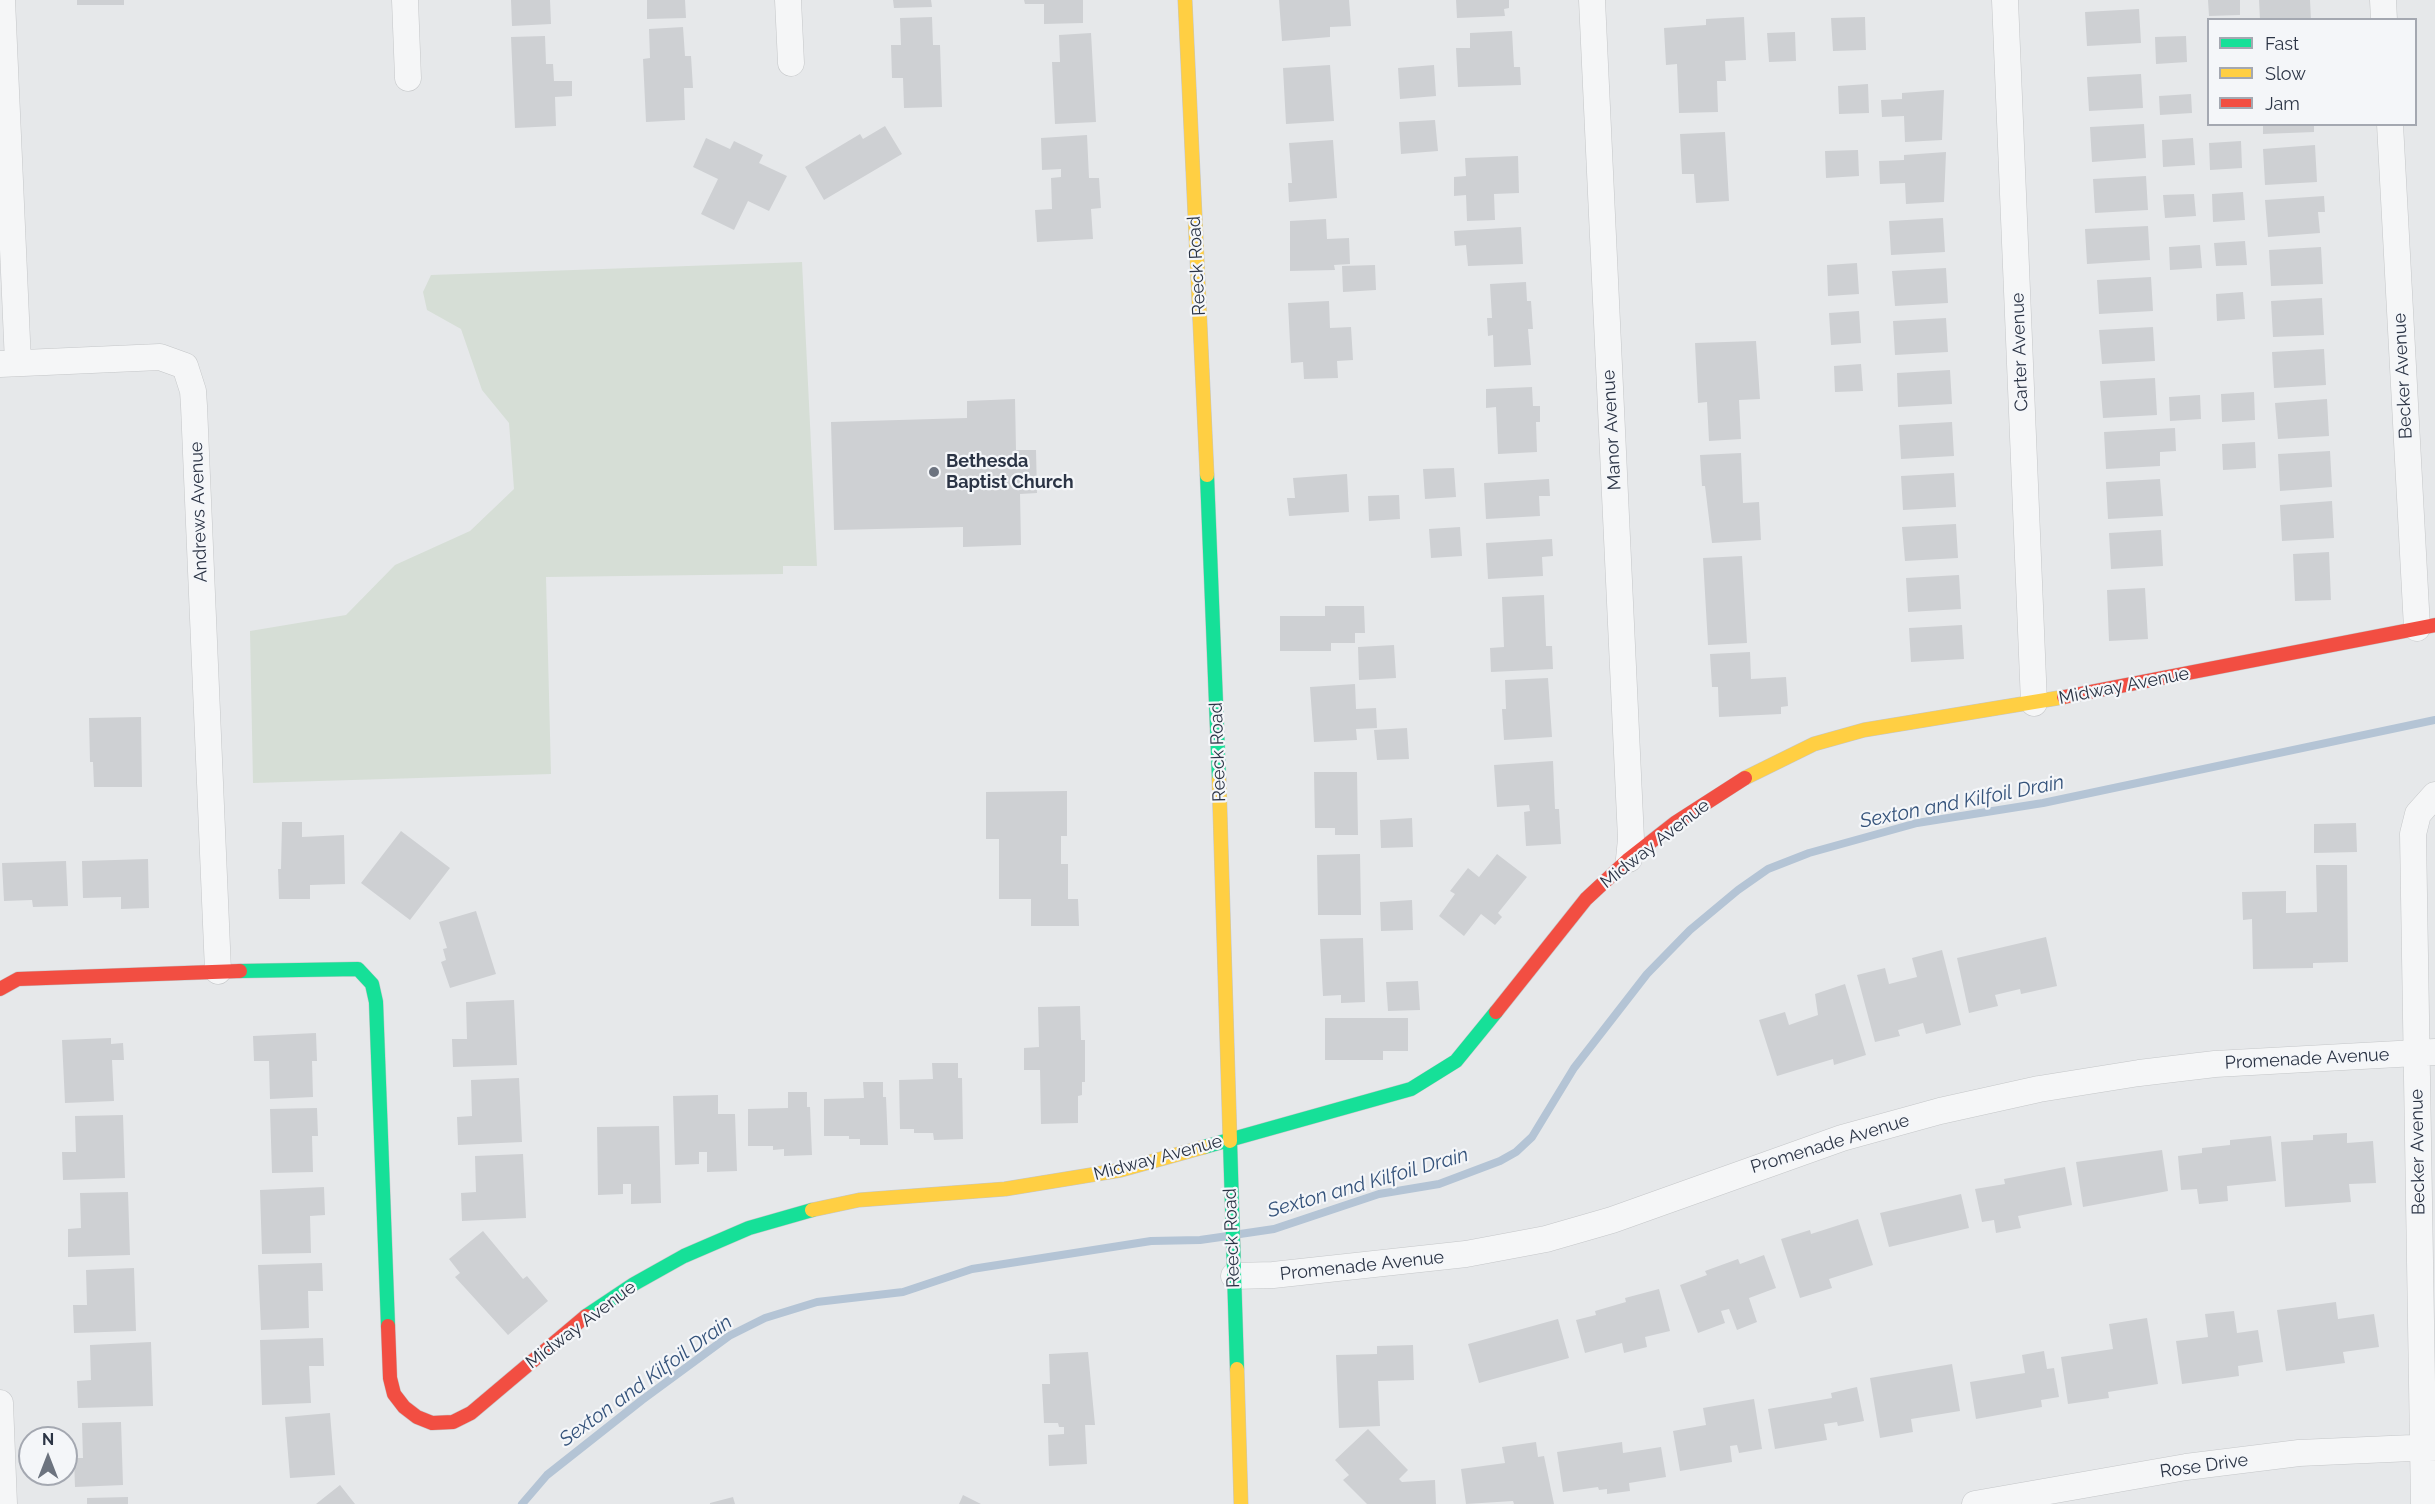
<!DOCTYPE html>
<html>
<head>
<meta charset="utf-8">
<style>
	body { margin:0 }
	#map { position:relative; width:2435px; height:1504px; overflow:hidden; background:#e6e8ea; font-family:Raleway,sans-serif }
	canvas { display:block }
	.legend { position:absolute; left:2207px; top:18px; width:210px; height:108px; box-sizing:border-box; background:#f4f6f9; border:2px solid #a4a8b1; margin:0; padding:8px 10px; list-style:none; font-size:18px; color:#2b3445 }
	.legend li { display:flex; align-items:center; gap:12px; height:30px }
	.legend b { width:30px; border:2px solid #a4a8b1 }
	.north { position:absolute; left:18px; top:1426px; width:60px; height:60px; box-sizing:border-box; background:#f4f6f9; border:2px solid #a4a8b1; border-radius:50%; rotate:0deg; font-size:16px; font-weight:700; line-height:24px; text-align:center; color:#2b3445 }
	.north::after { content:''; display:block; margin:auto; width:21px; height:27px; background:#6c737f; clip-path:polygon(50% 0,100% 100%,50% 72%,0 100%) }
</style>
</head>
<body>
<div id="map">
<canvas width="2435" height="1504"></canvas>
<ul class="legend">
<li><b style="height:8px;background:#16e098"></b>Fast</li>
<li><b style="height:8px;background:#ffcf43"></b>Slow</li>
<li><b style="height:8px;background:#f24e42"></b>Jam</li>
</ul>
<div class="north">N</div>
</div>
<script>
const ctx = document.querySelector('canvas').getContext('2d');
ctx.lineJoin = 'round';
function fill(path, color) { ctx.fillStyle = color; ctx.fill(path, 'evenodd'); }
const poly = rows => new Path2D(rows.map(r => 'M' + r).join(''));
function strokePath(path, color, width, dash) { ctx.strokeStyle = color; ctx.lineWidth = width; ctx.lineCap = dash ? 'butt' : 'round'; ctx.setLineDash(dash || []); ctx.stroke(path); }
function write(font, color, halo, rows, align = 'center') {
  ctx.font = font + ' Raleway,sans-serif'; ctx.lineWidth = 4.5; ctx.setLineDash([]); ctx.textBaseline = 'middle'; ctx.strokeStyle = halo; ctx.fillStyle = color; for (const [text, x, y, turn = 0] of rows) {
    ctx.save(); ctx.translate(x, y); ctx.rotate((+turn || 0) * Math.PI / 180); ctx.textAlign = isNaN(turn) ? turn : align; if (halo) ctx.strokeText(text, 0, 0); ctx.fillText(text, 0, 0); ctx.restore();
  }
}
fill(poly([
	[802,262,817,566,783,566,783,574,546,577,551,774,253,783,250,631,346,615,395,565,470,531,514,489,509,423,482,390,461,329,427,310,423,292,431,275]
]), '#d6ded6');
strokePath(poly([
	[1240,1234,1274,1229,1379,1194,1439,1184,1500,1161,1516,1152,1532,1137,1574,1068,1647,974,1690,930,1738,890,1768,869,1809,853,1917,823,2043,803,2435,720],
	[522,1504,547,1475,642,1400,729,1336,765,1318,817,1302,903,1292,972,1269,1151,1241,1200,1240,1228,1236]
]), '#b4c4d5', 8);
fill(poly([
	[77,0,124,0,124,5,77,5],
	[511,0,550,0,551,24,512,26],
	[647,0,685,0,686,18,647,19],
	[893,0,931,0,932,7,894,8],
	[1024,0,1083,0,1083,23,1044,24,1044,4,1025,4],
	[1279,0,1349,0,1351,26,1330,27,1330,37,1282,41],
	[1456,0,1509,0,1509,8,1504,9,1505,16,1457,18],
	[2208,0,2240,0,2240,15,2209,16],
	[2259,0,2310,0,2311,20,2260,20],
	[2139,9,2141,43,2087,46,2085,12],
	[932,17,933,45,940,45,942,107,904,108,903,78,892,78,891,45,901,45,900,18],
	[1744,17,1746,60,1725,61,1726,81,1717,81,1718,112,1679,113,1677,64,1666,65,1664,28,1706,25,1706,19],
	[1865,17,1866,50,1833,51,1831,18],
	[683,27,685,56,691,56,693,88,684,88,685,120,646,122,643,59,650,58,649,29],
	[1512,31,1514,67,1520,67,1521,85,1458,87,1456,48,1470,48,1470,33],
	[1795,32,1796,61,1769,62,1767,33],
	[1091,33,1096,122,1055,124,1052,62,1060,62,1059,35],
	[545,36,546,64,553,64,554,81,572,81,572,96,555,97,556,126,515,128,511,37],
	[2186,36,2187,62,2156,64,2155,37],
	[1330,65,1334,121,1286,124,1283,68],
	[1434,65,1436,96,1400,99,1398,68],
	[2141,74,2143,108,2089,111,2087,77],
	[1868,84,1869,113,1839,114,1838,86],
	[1944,90,1942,140,1905,142,1904,116,1882,117,1881,100,1902,99,1902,93],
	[2191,94,2192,113,2160,115,2159,96],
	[1435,120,1438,151,1401,154,1399,122],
	[2144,124,2146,158,2092,162,2090,127],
	[2263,124,2314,124,2314,132,2263,134],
	[885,126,902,154,824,200,805,167,860,134,863,139],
	[1725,132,1729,201,1696,203,1694,174,1682,174,1680,134],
	[1087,135,1089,178,1099,178,1101,208,1091,209,1093,239,1037,242,1035,210,1052,209,1051,178,1061,177,1061,169,1042,170,1041,138],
	[706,138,730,149,734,141,763,155,759,163,787,176,769,211,748,201,734,230,701,214,718,179,693,167],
	[2193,138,2195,165,2163,167,2162,140],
	[1333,140,1337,198,1289,202,1288,183,1292,183,1289,143],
	[2241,141,2242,168,2210,170,2209,143],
	[2315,145,2317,182,2265,185,2263,149],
	[1858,150,1859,176,1826,178,1825,151],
	[1946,152,1944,202,1906,204,1905,183,1880,184,1879,161,1904,160,1904,155],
	[1518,156,1519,193,1494,194,1495,220,1467,221,1466,195,1454,196,1454,177,1466,176,1465,158],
	[2146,176,2148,210,2095,213,2093,179],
	[2243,192,2245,220,2213,222,2212,194],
	[2194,194,2196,216,2165,218,2163,195],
	[2324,196,2325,212,2318,212,2320,233,2268,237,2265,200],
	[1943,218,1945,252,1891,255,1889,221],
	[1326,219,1327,239,1349,238,1350,264,1334,265,1335,270,1290,271,1290,221],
	[2148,226,2150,260,2087,264,2085,229],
	[1521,227,1523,264,1468,266,1466,245,1455,246,1454,231],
	[2245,241,2247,265,2216,266,2214,243],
	[2200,245,2202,268,2170,270,2169,247],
	[2321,247,2323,284,2271,286,2269,250],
	[1857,263,1859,294,1828,296,1827,265],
	[1375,265,1376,290,1343,292,1342,266],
	[1946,268,1948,303,1895,306,1892,271],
	[2151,277,2153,311,2099,314,2097,280],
	[1526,282,1527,301,1531,301,1533,329,1528,329,1531,365,1494,367,1493,335,1488,336,1487,318,1492,318,1490,284],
	[2243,292,2245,319,2217,321,2216,294],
	[2322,298,2324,335,2273,337,2271,301],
	[1329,301,1330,328,1351,327,1353,360,1337,361,1338,378,1304,379,1303,362,1291,363,1288,303],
	[1859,311,1861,343,1831,345,1829,313],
	[1946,318,1948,352,1895,355,1893,321],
	[2153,327,2155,361,2102,364,2099,330],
	[1756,341,1760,399,1739,400,1741,439,1709,441,1707,402,1698,403,1695,343],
	[2324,349,2326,385,2274,388,2272,352],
	[1861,364,1863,391,1835,392,1834,366],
	[1950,370,1952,404,1898,407,1897,373],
	[2155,378,2157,415,2103,418,2100,381],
	[1532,387,1533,406,1540,406,1540,422,1536,422,1537,452,1498,454,1496,407,1486,408,1486,389],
	[2254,392,2255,420,2222,422,2221,394],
	[2200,395,2201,419,2170,421,2169,397],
	[1015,399,1016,450,1036,450,1037,493,1020,494,1021,545,963,547,963,527,834,530,831,422,967,418,967,401],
	[2327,399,2329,436,2278,439,2275,403],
	[1952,422,1954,456,1901,459,1899,425],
	[2175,428,2176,451,2160,452,2160,466,2106,469,2104,432],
	[2255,442,2256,468,2223,470,2222,444],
	[2330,451,2332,487,2280,491,2278,454],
	[1741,453,1743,503,1759,502,1761,540,1712,543,1705,486,1702,486,1700,455],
	[1454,468,1456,497,1425,499,1423,469],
	[1954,473,1956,507,1903,510,1901,476],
	[1347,474,1349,512,1289,516,1287,498,1295,498,1293,478],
	[1549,479,1550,496,1539,496,1540,516,1486,519,1484,483],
	[2160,479,2163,516,2108,519,2106,482],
	[1399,495,1400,519,1369,521,1368,496],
	[2332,501,2334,538,2282,541,2280,505],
	[1956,524,1958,558,1905,561,1902,527],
	[1460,527,1462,556,1431,558,1429,529],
	[2161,530,2163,566,2111,569,2109,533],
	[1552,539,1553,556,1542,557,1543,576,1488,579,1486,543],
	[2329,552,2331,600,2295,601,2293,554],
	[1742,556,1747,643,1708,645,1703,558],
	[1959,575,1961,609,1908,612,1906,578],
	[2145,588,2148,639,2109,641,2107,590],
	[1544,595,1546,646,1552,646,1553,669,1491,672,1490,648,1504,647,1502,597],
	[1325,606,1364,606,1365,633,1355,633,1355,643,1331,643,1331,651,1280,651,1280,616,1325,616],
	[1962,625,1964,659,1911,662,1909,628],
	[1394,645,1396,678,1359,680,1358,647],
	[1750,652,1751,679,1786,677,1788,706,1781,707,1781,714,1719,717,1718,687,1712,687,1710,654],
	[1548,678,1552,737,1504,740,1502,709,1506,709,1505,680],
	[1355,684,1356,709,1376,708,1377,728,1356,729,1357,740,1314,742,1310,687],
	[141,717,142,787,94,787,93,762,90,762,89,718],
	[1407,728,1409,759,1377,760,1374,730],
	[1553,761,1555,809,1559,809,1561,844,1526,846,1524,812,1530,811,1529,805,1497,807,1494,765],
	[1314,772,1357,772,1358,835,1335,835,1335,828,1315,828],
	[1067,791,1067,836,1061,836,1061,864,1068,864,1068,899,1078,899,1079,926,1031,926,1031,899,999,899,999,839,986,839,986,792],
	[1412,818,1413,847,1381,848,1380,820],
	[282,822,302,822,302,837,344,835,345,884,310,885,310,899,279,899,278,869,281,869],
	[2356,823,2357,852,2314,853,2314,824],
	[401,831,450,868,410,920,361,883],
	[1360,854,1361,915,1318,915,1317,855],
	[1497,854,1527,877,1498,913,1502,917,1495,925,1481,914,1464,936,1439,916,1455,894,1450,891,1468,868,1479,877],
	[148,859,149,908,121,909,121,897,83,898,82,861],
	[66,861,68,906,33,907,32,900,4,901,2,863],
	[2316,865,2347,865,2348,962,2313,963,2313,968,2253,969,2252,919,2243,920,2242,892,2286,891,2286,913,2317,912],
	[1412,900,1413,930,1381,931,1380,902],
	[476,911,496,974,450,988,441,962,446,960,443,949,447,948,439,922],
	[2046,937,2057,986,2021,994,2020,989,1995,995,1998,1006,1969,1013,1957,958],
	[1363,938,1365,1002,1341,1003,1341,995,1323,996,1320,939],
	[1942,950,1961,1025,1926,1034,1923,1023,1898,1030,1900,1036,1875,1042,1857,975,1885,968,1889,984,1917,977,1912,958],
	[1418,981,1420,1010,1388,1011,1386,982],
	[1845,984,1866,1055,1834,1065,1833,1059,1777,1076,1759,1020,1785,1012,1789,1025,1818,1015,1815,994],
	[514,1000,517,1065,453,1067,452,1039,467,1039,466,1002],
	[1080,1006,1081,1040,1085,1040,1085,1082,1082,1082,1082,1095,1078,1096,1078,1123,1041,1124,1040,1070,1024,1070,1024,1048,1039,1047,1038,1007],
	[1325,1018,1408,1018,1408,1051,1383,1051,1383,1060,1325,1060],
	[316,1033,317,1061,312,1061,313,1097,270,1099,269,1061,254,1061,253,1036],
	[111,1038,111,1044,123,1043,124,1060,112,1060,114,1101,65,1103,62,1040],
	[932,1063,958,1063,958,1078,962,1078,963,1139,934,1140,933,1133,914,1133,914,1129,900,1129,899,1080,933,1079],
	[519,1078,522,1142,458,1145,457,1117,472,1116,471,1080],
	[863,1082,883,1082,883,1097,886,1097,888,1145,860,1145,860,1139,849,1139,849,1136,824,1136,824,1099,864,1098],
	[788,1092,807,1092,807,1107,810,1107,812,1155,784,1156,784,1149,773,1150,773,1146,748,1146,748,1109,788,1108],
	[718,1095,718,1114,735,1114,737,1171,707,1172,707,1152,699,1152,699,1164,675,1165,673,1096],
	[317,1108,318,1136,312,1136,313,1172,272,1173,270,1109],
	[123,1115,125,1178,63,1180,62,1152,76,1152,75,1116],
	[659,1126,661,1203,631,1204,631,1184,623,1184,623,1194,598,1195,597,1127],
	[2347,1133,2347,1143,2373,1141,2376,1183,2349,1184,2351,1202,2285,1207,2281,1142,2313,1140,2313,1135],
	[2271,1136,2276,1181,2227,1186,2228,1201,2199,1204,2197,1189,2181,1190,2178,1156,2202,1153,2202,1148,2230,1145,2230,1140],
	[2162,1150,2168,1191,2083,1207,2076,1162],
	[523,1154,526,1218,462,1221,461,1193,476,1192,475,1156],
	[2065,1167,2072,1205,2018,1216,2021,1228,1996,1233,1994,1220,1982,1222,1975,1189,2005,1184,2004,1179],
	[324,1187,325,1215,310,1216,311,1253,262,1254,260,1190],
	[128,1192,130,1255,68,1257,68,1229,81,1228,80,1193],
	[1961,1194,1969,1228,1889,1247,1880,1213],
	[1858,1219,1873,1265,1829,1279,1832,1288,1800,1298,1781,1239,1810,1230,1811,1234],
	[483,1231,523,1279,527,1276,548,1301,508,1335,455,1277,460,1273,449,1259],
	[1764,1255,1776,1288,1749,1298,1757,1322,1737,1330,1729,1309,1721,1311,1725,1323,1698,1333,1680,1285,1707,1275,1705,1271,1738,1259,1740,1264],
	[322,1263,323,1291,308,1291,309,1328,261,1330,258,1265],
	[134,1268,136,1331,74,1333,73,1305,87,1305,86,1270],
	[1659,1289,1670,1331,1645,1337,1647,1347,1624,1353,1622,1343,1585,1353,1576,1320,1596,1315,1595,1311,1626,1302,1625,1298],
	[2336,1302,2338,1319,2374,1314,2379,1347,2343,1352,2345,1363,2286,1371,2277,1310],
	[2234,1311,2237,1333,2258,1330,2263,1362,2238,1366,2239,1376,2182,1384,2176,1341,2208,1337,2205,1314],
	[2147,1318,2158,1384,2108,1392,2109,1398,2068,1404,2061,1357,2113,1349,2109,1324],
	[1558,1319,1569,1358,1479,1383,1468,1344],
	[323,1338,324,1366,309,1366,311,1403,262,1405,260,1340],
	[151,1342,153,1406,78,1408,77,1381,91,1380,90,1345],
	[1413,1345,1414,1380,1378,1381,1380,1426,1339,1428,1336,1355,1377,1354,1377,1346],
	[2044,1351,2047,1369,2054,1368,2059,1397,2041,1400,2042,1407,1976,1419,1970,1382,2025,1373,2022,1355],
	[1088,1352,1095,1425,1085,1425,1087,1464,1049,1466,1048,1435,1064,1434,1064,1427,1059,1427,1058,1423,1044,1423,1042,1384,1050,1384,1049,1354],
	[1952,1364,1960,1411,1911,1419,1913,1432,1880,1438,1870,1378],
	[1857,1387,1864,1421,1838,1426,1837,1422,1824,1424,1827,1440,1775,1449,1768,1409,1832,1398,1831,1393],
	[1754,1399,1762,1449,1739,1453,1737,1445,1730,1446,1732,1462,1680,1471,1673,1431,1706,1425,1703,1408],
	[330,1413,335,1475,290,1478,285,1417],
	[121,1422,123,1485,75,1487,74,1458,83,1458,82,1423],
	[1368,1429,1408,1470,1399,1479,1402,1482,1435,1480,1436,1504,1367,1504,1343,1480,1349,1475,1335,1460],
	[1536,1442,1538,1457,1544,1456,1554,1504,1514,1504,1513,1501,1466,1504,1461,1469,1505,1463,1502,1447],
	[1622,1442,1623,1453,1661,1447,1666,1477,1629,1483,1630,1491,1607,1494,1607,1489,1599,1490,1598,1487,1563,1492,1557,1452],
	[340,1485,355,1504,316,1504],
	[963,1495,981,1504,959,1504],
	[128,1497,128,1504,87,1504,87,1498],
	[733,1497,735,1504,710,1504,710,1503]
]), '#ced0d3');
const street = poly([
	[2,0,18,363],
	[405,0,408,78],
	[788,0,791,63],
	[1592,0,1631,839,1629,859],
	[2005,0,2034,703],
	[2383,0,2384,20],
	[2390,124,2417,628],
	[0,364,160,357,185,366,193,391,194,406,218,971],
	[1234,1276,1273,1275,1466,1254,1546,1239,1612,1220,1842,1138,1940,1111,2039,1089,2139,1073,2215,1064,2435,1052],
	[0,1403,4,1504],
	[1975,1504,2186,1467,2299,1453,2435,1447],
	[2424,1504,2413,834,2418,814,2435,795]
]);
const fast = poly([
	[1207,475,1219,779],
	[240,971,358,969,372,984,376,1002,388,1326],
	[1230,1141,1237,1369],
	[1204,1147,1411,1089,1456,1061,1496,1012],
	[586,1316,634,1284,684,1256,749,1228,812,1210]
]);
const slow = poly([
	[1185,0,1207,475],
	[1745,778,1814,744,1864,730,2064,697],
	[1219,779,1230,1141],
	[812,1210,859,1200,1005,1189,1121,1170,1204,1147],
	[1237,1369,1241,1504]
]);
const jam = poly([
	[2064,697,2435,625],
	[0,989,18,979,240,971],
	[1496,1012,1586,899,1629,859,1675,823,1745,778],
	[388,1326,390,1378,394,1394,404,1407,417,1417,432,1423,453,1422,471,1413,586,1316]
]);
strokePath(street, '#c4c6c8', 27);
strokePath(fast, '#c4c6c8', 15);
strokePath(slow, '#c4c6c8', 15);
strokePath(jam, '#c4c6c8', 15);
strokePath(street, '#f5f6f7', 26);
strokePath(fast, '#16e098', 14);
strokePath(slow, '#ffcf43', 14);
strokePath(jam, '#f24e42', 14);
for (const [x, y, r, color] of [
	[934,472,6,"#6c737f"]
]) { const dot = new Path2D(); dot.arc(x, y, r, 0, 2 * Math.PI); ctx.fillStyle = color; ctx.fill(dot); strokePath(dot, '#f4f6f9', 2); }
write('18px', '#2b3445', '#f4f6f9', [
	["Reeck Road",1197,266,-93],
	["Carter Avenue",2020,352,-92],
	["Becker Avenue",2403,376,-93],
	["Manor Avenue",1612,430,-93],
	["Andrews Avenue",199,512,-92],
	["Midway Avenue",2124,686,-11],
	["Reeck Road",1218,752,-92],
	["Midway Avenue",1655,844,-38],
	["Promenade Avenue",2307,1059,-3],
	["Promenade Avenue",1830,1144,-17],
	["Becker Avenue",2418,1152,-91],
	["Midway Avenue",1158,1158,-15],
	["Reeck Road",1232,1238,-92],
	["Promenade Avenue",1362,1266,-6],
	["Midway Avenue",581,1325,-37],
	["Rose Drive",2204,1466,-8]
]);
write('bold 18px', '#2b3445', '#f4f6f9', [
	["Bethesda",946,462],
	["Baptist Church",946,483]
], 'left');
write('italic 20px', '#34527a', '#f4f6f9', [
	["Sexton and Kilfoil Drain",1962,802,-11],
	["Sexton and Kilfoil Drain",1368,1183,-16],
	["Sexton and Kilfoil Drain",646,1381,-36]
]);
</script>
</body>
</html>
